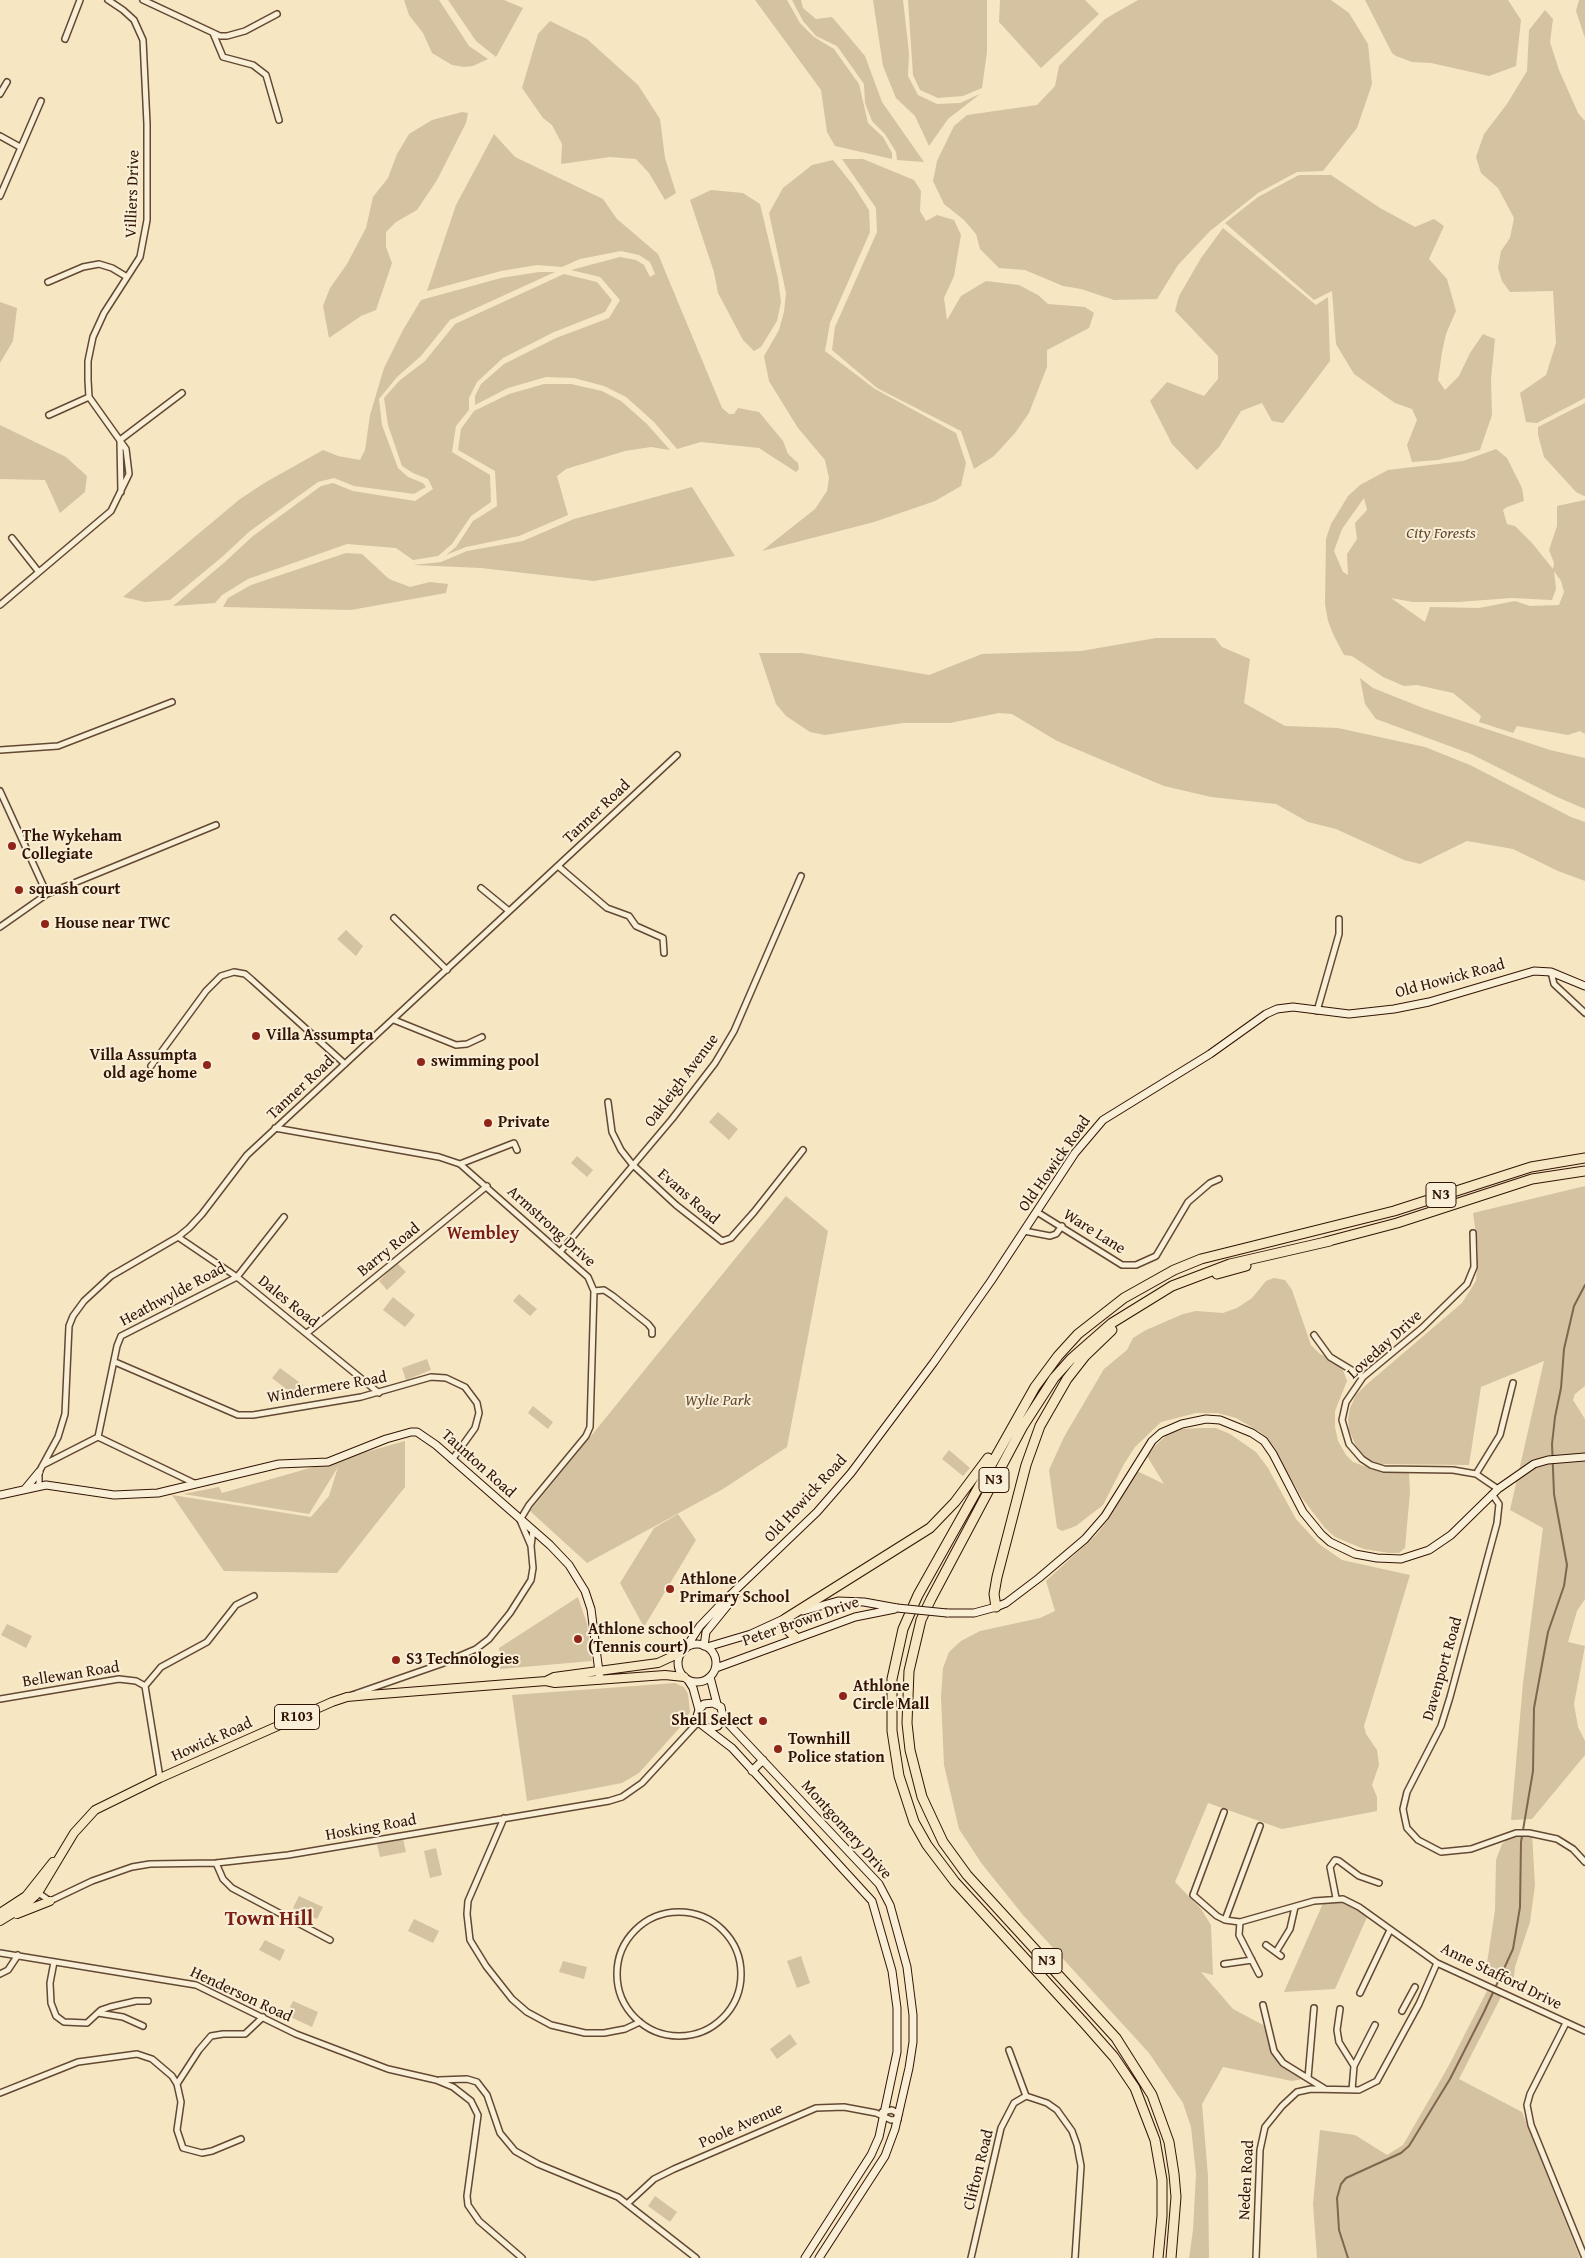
<!DOCTYPE html>
<html>
<head>
<meta charset="utf-8">
<style>
	body { margin:0 }
	canvas { display:block; background:#f6e6c1 }
</style>
</head>
<body>
<canvas width="1585" height="2258"></canvas>
<script>
const ctx = document.querySelector('canvas').getContext('2d');
ctx.lineJoin = 'round';
function fill(path, color) { ctx.fillStyle = color; ctx.fill(path, 'evenodd'); }
const poly = rows => new Path2D(rows.map(r => 'M' + r).join(''));
function strokePath(path, color, width, dash) { ctx.strokeStyle = color; ctx.lineWidth = width; ctx.lineCap = dash ? 'butt' : 'round'; ctx.setLineDash(dash || []); ctx.stroke(path); }
function write(font, color, halo, rows, align = 'center') {
  ctx.font = font + ' "Gentium Book Plus",serif'; ctx.lineWidth = 4; ctx.setLineDash([]); ctx.textBaseline = 'middle'; ctx.strokeStyle = halo; ctx.fillStyle = color; for (const [text, x, y, turn = 0] of rows) {
    ctx.save(); ctx.translate(x, y); ctx.rotate((+turn || 0) * Math.PI / 180); ctx.textAlign = isNaN(turn) ? turn : align; if (halo) ctx.strokeText(text, 0, 0); ctx.fillText(text, 0, 0); ctx.restore();
  }
}
fill(poly([
	[404,0,439,0,469,46,488,59,473,66,464,67,452,65,432,53,423,33,409,15],
	[448,0,504,0,523,8,496,57,476,41],
	[755,0,787,0,800,23,814,37,834,49,859,84,868,123,883,137,892,153,892,159,835,146,827,132,821,90],
	[792,0,801,0,803,8,816,19,832,17,865,56,882,102,924,162,897,160,896,152,885,134,872,121,865,103,864,84,837,46,816,36,803,21],
	[873,0,903,0,909,53,908,76,918,95,937,104,960,103,980,94,948,119,929,146,915,116,896,98,883,66],
	[908,0,987,0,987,52,982,88,963,96,938,98,920,90,913,75],
	[1000,0,1085,0,1099,14,1041,68,999,22],
	[1138,0,1331,0,1349,13,1368,44,1372,84,1357,128,1323,171,1297,172,1258,193,1210,231,1178,265,1157,299,1114,300,1081,289,1063,286,1025,270,999,268,980,249,976,234,964,220,944,204,933,181,937,161,954,126,967,115,1037,105,1055,86,1059,66,1105,19],
	[1365,0,1508,0,1521,20,1516,66,1489,76,1431,63,1412,62,1396,56,1392,53],
	[1579,0,1585,0,1585,38,1576,11],
	[1545,10,1553,19,1550,42,1559,70,1578,113,1585,121,1585,398,1537,423,1526,422,1520,393,1546,375,1556,343,1553,291,1510,292,1502,281,1498,268,1501,251,1510,238,1514,218,1498,188,1481,173,1476,157,1484,134,1507,104,1527,71,1529,30],
	[550,21,587,39,638,85,660,119,665,158,676,193,665,200,649,173,636,159,610,157,561,164,562,144,552,125,543,118,522,88,538,34],
	[462,112,468,113,466,123,437,180,417,210,396,222,386,232,386,247,392,263,376,310,361,316,329,338,323,306,330,288,347,264,366,228,373,197,388,178,397,154,409,134,432,120],
	[494,134,515,157,603,199,617,219,658,254,722,408,729,414,734,414,738,408,759,412,783,441,788,454,798,463,799,469,796,472,759,448,701,442,677,449,654,422,626,397,604,386,574,378,546,377,508,388,475,405,475,396,481,384,504,364,556,338,609,318,620,300,600,277,571,270,620,257,636,260,644,265,650,277,655,274,650,262,639,255,621,251,580,259,562,267,537,265,501,271,427,291,456,205],
	[842,159,863,159,914,180,921,191,920,211,926,221,937,215,954,220,961,235,954,276,944,298,947,320,961,296,986,281,1019,285,1038,295,1048,304,1085,307,1094,313,1089,328,1047,350,1047,367,1029,413,1015,433,994,456,974,469,961,431,877,388,832,350,835,327,877,232,876,208],
	[833,160,853,185,869,210,870,232,830,323,825,351,875,389,956,433,966,463,961,486,935,501,874,522,762,551,815,509,827,491,829,478,825,460,798,428,769,381,764,356,779,330,784,312,786,293,769,213,783,188,812,165],
	[1299,175,1331,175,1380,208,1415,227,1434,219,1444,226,1429,259,1447,279,1456,311,1446,334,1442,352,1438,380,1445,390,1459,376,1470,353,1483,334,1495,339,1491,379,1492,415,1480,450,1438,460,1412,462,1407,445,1417,420,1412,409,1395,403,1354,374,1336,344,1332,291,1314,300,1225,223,1258,197],
	[711,190,743,193,760,204,778,279,781,302,777,321,761,347,754,351,743,340,718,293,714,272,690,200],
	[1223,228,1316,305,1328,297,1330,361,1283,423,1272,421,1262,403,1241,411,1219,447,1197,470,1172,444,1150,401,1167,382,1204,396,1218,379,1218,356,1175,311,1179,296,1201,258],
	[539,272,555,272,450,320,421,356,397,377,379,399,382,425,398,468,408,477,423,483,426,487,414,494,354,486,334,478,318,482,250,531,222,557,170,600,145,602,123,597,240,499,266,482,323,450,338,456,360,460,365,450,370,415,384,368,403,330,421,300,501,278],
	[564,274,597,282,612,300,605,312,554,332,503,358,477,382,469,398,469,410,456,426,452,452,490,475,491,502,471,516,452,544,438,556,413,560,396,548,347,544,248,579,222,595,215,603,173,606,226,561,253,536,321,486,333,483,353,491,415,501,433,489,428,479,413,473,402,466,388,425,384,398,399,381,425,361,455,324],
	[0,302,17,308,13,341,0,363],
	[544,384,571,384,602,391,621,401,647,424,670,450,651,447,625,451,566,469,557,476,568,515,519,536,466,547,446,555,456,547,473,521,497,506,495,471,458,450,461,429,474,411,509,394],
	[1585,403,1585,496,1584,496,1576,492,1544,457,1538,435,1538,427],
	[0,425,66,457,87,476,85,492,60,513,45,480,0,479],
	[1496,449,1507,458,1522,488,1524,501,1507,507,1503,510,1507,524,1515,526,1532,543,1553,569,1554,563,1549,550,1557,526,1557,506,1585,500,1585,734,1580,731,1568,735,1517,726,1513,733,1479,722,1481,716,1453,693,1417,685,1404,686,1383,677,1352,656,1344,655,1334,636,1328,621,1325,604,1326,539,1331,524,1348,496,1360,485,1388,470,1463,461],
	[1364,498,1367,510,1355,523,1357,539,1347,554,1348,575,1343,572,1334,551,1342,529],
	[1554,571,1561,581,1564,592,1559,605,1530,606,1515,601,1479,608,1430,607,1425,622,1391,598,1413,602,1458,602,1511,598,1552,600,1556,589],
	[692,487,735,556,594,581,481,568,413,565,441,562,467,551,523,541,574,519],
	[346,553,362,554,389,579,410,587,430,582,448,584,446,593,351,610,223,607,228,598,251,585],
	[1156,638,1215,638,1222,647,1250,659,1244,703,1285,726,1338,728,1425,747,1470,765,1571,817,1585,822,1585,881,1558,871,1513,849,1467,841,1420,864,1404,860,1336,829,1308,822,1276,804,1211,797,1164,786,1057,741,1012,714,999,713,950,723,903,723,825,735,810,732,786,716,776,704,759,653,802,653,929,675,982,654,1081,651],
	[1360,678,1373,688,1423,708,1550,750,1585,758,1585,809,1557,797,1471,754,1376,719,1365,704],
	[346,930,363,946,356,956,337,939],
	[718,1112,738,1129,729,1140,709,1122],
	[577,1156,593,1170,587,1177,571,1163],
	[1585,1186,1585,1386,1575,1394,1573,1400,1585,1419,1585,1599,1577,1611,1568,1642,1585,1646,1574,1704,1578,1727,1585,1741,1585,1755,1532,1819,1511,1820,1523,1683,1543,1528,1510,1510,1544,1361,1481,1387,1469,1465,1377,1464,1366,1458,1356,1446,1349,1430,1348,1419,1350,1408,1356,1395,1366,1385,1462,1303,1476,1281,1478,1249,1473,1213],
	[786,1196,828,1231,787,1447,723,1489,587,1563,530,1511],
	[397,1263,406,1272,387,1290,379,1281],
	[1274,1278,1285,1280,1292,1290,1311,1345,1320,1354,1329,1358,1343,1370,1347,1381,1335,1411,1335,1427,1338,1441,1346,1455,1353,1462,1372,1469,1387,1472,1409,1472,1410,1492,1405,1548,1399,1553,1389,1553,1364,1549,1335,1537,1325,1528,1302,1498,1268,1440,1260,1432,1236,1418,1218,1413,1196,1413,1161,1422,1135,1447,1124,1464,1103,1505,1076,1526,1062,1531,1057,1528,1049,1470,1064,1437,1104,1369,1127,1350,1133,1338,1146,1330,1183,1314,1196,1311,1223,1313,1237,1308,1252,1298,1266,1281],
	[519,1294,537,1309,530,1316,513,1301],
	[393,1297,415,1315,405,1327,383,1310],
	[427,1359,431,1370,406,1380,402,1368],
	[280,1368,303,1385,295,1396,272,1378],
	[533,1406,553,1422,548,1429,528,1413],
	[1200,1428,1216,1428,1230,1434,1256,1452,1268,1468,1296,1519,1319,1544,1342,1560,1410,1575,1364,1726,1366,1734,1377,1750,1379,1765,1372,1785,1377,1797,1377,1811,1282,1829,1208,1803,1175,1882,1201,1909,1211,1925,1213,1975,1201,1972,1233,2009,1265,2026,1273,2048,1281,2058,1308,2078,1292,2081,1223,2067,1202,2104,1208,2176,1209,2258,1189,2258,1193,2230,1196,2174,1191,2127,1183,2103,1149,2053,1023,1915,982,1864,959,1829,944,1765,941,1697,943,1668,949,1652,961,1641,980,1631,1040,1618,1055,1611,1046,1581,1096,1535,1108,1520,1137,1471,1164,1484,1147,1456,1155,1446,1168,1434,1183,1429],
	[405,1441,405,1487,337,1573,224,1571,172,1495,311,1517,329,1496,338,1467,309,1514,183,1494,219,1487,222,1493],
	[949,1450,970,1468,963,1476,942,1459],
	[678,1514,696,1540,644,1627,620,1583,654,1528],
	[578,1597,587,1624,592,1661,500,1669,499,1648],
	[7,1624,32,1636,26,1648,1,1635],
	[675,1683,684,1687,688,1694,690,1712,683,1724,639,1773,622,1783,527,1801,512,1695],
	[1532,1833,1535,1885,1530,1922,1515,1967,1513,1984,1484,1975,1482,1967,1487,1963,1495,1910,1496,1860,1502,1844,1510,1837],
	[403,1839,406,1852,380,1857,377,1844],
	[436,1848,442,1875,430,1878,424,1851],
	[299,1896,323,1907,317,1919,293,1908],
	[1324,1901,1343,1901,1368,1915,1335,1989,1284,1992],
	[414,1919,439,1931,433,1943,408,1931],
	[265,1940,285,1950,280,1961,259,1950],
	[801,1956,810,1983,797,1988,787,1961],
	[563,1961,587,1967,584,1979,559,1972],
	[1488,1989,1502,1995,1459,2079,1522,2112,1580,2258,1317,2258,1313,2204,1320,2130,1355,2135,1387,2155,1403,2145,1448,2067],
	[293,2001,318,2012,312,2027,286,2015],
	[790,2034,797,2044,777,2059,770,2049],
	[655,2196,677,2212,670,2222,648,2206]
]), '#d5c2a1');
strokePath(poly([
	[1348,2258,1339,2230,1337,2198,1341,2184,1346,2178,1401,2153,1409,2146,1450,2079,1484,2012,1513,1949,1520,1907,1521,1842,1533,1771,1534,1708,1548,1632,1564,1586,1567,1565,1554,1494,1552,1444,1555,1417,1561,1388,1564,1349,1574,1306,1585,1285]
]), '#7f664f', 2);
const street = poly([
	[143,0,220,36,227,36,245,31,277,14],
	[213,33,223,57,253,65,266,75,279,120],
	[65,39,80,0],
	[0,94,7,82],
	[0,136,20,147],
	[0,196,41,101],
	[48,282,83,267,99,264,112,268,127,277],
	[49,415,89,397],
	[120,440,182,393],
	[120,441,121,492],
	[12,538,38,571],
	[0,605,111,511,129,474,126,449,89,397,88,380,88,361,93,337,104,313,140,257,147,220,147,124,143,40,134,20,123,10,108,0],
	[0,750,58,746,172,702],
	[0,791,47,894],
	[558,866,607,908,629,916,636,926,663,938,664,953],
	[481,888,509,911],
	[394,918,447,970],
	[0,927,47,894,216,825],
	[1551,972,1554,984,1585,1013],
	[1317,1011,1339,934,1339,919],
	[394,1020,456,1045,467,1044,482,1037],
	[151,1066,206,991,221,976,234,972,245,974,252,980,345,1064],
	[608,1102,612,1132,621,1150,632,1164,676,1205,722,1241,731,1238,754,1212,803,1150],
	[275,1128,439,1157,460,1164,588,1277,594,1291,590,1427,586,1436,529,1505,520,1520,531,1546],
	[460,1164,514,1143,517,1150],
	[1037,1212,1122,1265,1136,1265,1156,1256,1188,1202,1210,1183,1219,1179],
	[1024,1231,1050,1236,1056,1234,1062,1226],
	[1473,1233,1474,1267,1467,1284,1422,1328,1363,1377,1346,1402,1342,1420,1349,1444,1362,1459,1371,1465,1384,1469,1453,1470,1476,1474,1498,1489],
	[178,1237,237,1277,379,1393],
	[560,1252,672,1119,715,1063,734,1031,801,876],
	[594,1291,604,1290,613,1296,648,1324,652,1329,652,1334],
	[307,1333,487,1186],
	[1314,1335,1330,1357,1363,1377],
	[115,1362,238,1415,253,1415,361,1397,431,1377,446,1378,465,1387,477,1403,479,1413,475,1428,452,1460],
	[98,1437,194,1483],
	[43,1465,98,1437,117,1346,121,1336,237,1277,284,1217],
	[1476,1474,1500,1435,1513,1383],
	[39,1486,39,1472,58,1437,65,1414,69,1326,73,1316,84,1301,111,1276,178,1237,189,1228,202,1214,247,1155,677,755],
	[1492,1494,1499,1504,1497,1523,1450,1697,1441,1726,1407,1792,1403,1809,1405,1819,1407,1828,1418,1840,1441,1852,1471,1849,1516,1833,1529,1833,1557,1839,1573,1849,1585,1862],
	[352,1695,441,1664,476,1649,489,1639,510,1613,531,1580,533,1568,531,1546,533,1530],
	[0,1699,119,1679,136,1681,145,1686],
	[160,1778,145,1686,161,1667,207,1642,236,1605,254,1596],
	[1224,1812,1193,1895,1217,1916,1225,1920,1240,1922,1314,1901,1343,1899,1359,1907,1437,1963,1585,2031],
	[504,1818,468,1901,467,1914,470,1940,486,1966,512,1999,527,2012,551,2025,585,2033,604,2033,625,2029,640,2022],
	[216,1863,223,1879,232,1888,330,1940],
	[37,1892,50,1901,92,1881,132,1867,150,1864,216,1863,288,1855,609,1801,622,1797,642,1783,699,1721],
	[1336,1898,1330,1867,1335,1860,1339,1861,1359,1876,1379,1883],
	'617 1974a62 62 0 1 1 124 0a62 62 0 1 1-124 0Z',
	[1225,1920,1260,1826],
	[1240,1922,1239,1935,1259,1974],
	[1266,1945,1281,1956],
	[1276,1952,1290,1929,1295,1907],
	[0,1953,196,1985,296,2034,388,2069,436,2080,453,2087,471,2101,478,2115,467,2196,468,2205,479,2221,522,2258],
	[54,1962,50,1983,51,2003,56,2016,64,2022,87,2023,101,2010,110,2007,136,2001,148,2001],
	[1224,1964,1252,1960],
	[0,1974,8,1970,18,1955],
	[1360,1993,1390,1930],
	[1263,2005,1274,2051,1283,2063,1325,2089],
	[1340,2009,1337,2030,1339,2042,1354,2066],
	[1402,2011,1415,1987],
	[98,2013,123,2017,143,2026],
	[1566,2023,1530,2094,1527,2105,1531,2125,1585,2258],
	[1009,2050,1026,2096],
	[1308,2078,1314,2008],
	[439,2080,467,2079,477,2082,487,2095,500,2133,515,2151,538,2164,618,2197,696,2258],
	[177,2084,199,2050,211,2036,223,2034,245,2034,263,2017],
	[1352,2090,1354,2066,1375,2025],
	[0,2093,78,2062,137,2054,152,2059,172,2076,177,2084,181,2102,177,2130,183,2148,202,2153,212,2151,241,2139],
	[882,2112,892,2110,899,2114],
	[628,2203,654,2179,674,2169,816,2108,844,2107,876,2113,891,2120,898,2119],
	[971,2258,1001,2128,1014,2103,1026,2096,1047,2103,1057,2110,1072,2131,1077,2145,1081,2166,1075,2258],
	[1256,2258,1260,2150,1265,2127,1282,2106,1297,2092,1311,2089,1359,2090,1377,2081,1419,2004,1437,1963]
]);
const secondary = poly([
	[25,1489,39,1472],
	[0,1495,46,1485,114,1495,158,1493,279,1464,328,1462,386,1439,411,1432,417,1432,436,1445,550,1545,569,1565,585,1591,591,1609,600,1680],
	[803,1611,838,1601,864,1602,897,1608],
	[947,1613,974,1613,996,1607,1006,1603,1039,1578,1085,1539,1105,1516,1152,1441,1161,1433,1182,1424,1206,1419,1220,1420,1252,1433,1264,1441,1273,1454,1303,1512,1321,1534,1330,1542,1355,1554,1377,1558,1401,1559,1429,1550,1451,1535,1498,1489,1534,1464,1548,1460,1585,1457],
	'678 1663a19 19 0 1 1 38 0a19 19 0 1 1-38 0Z',
	[704,1646,706,1632,736,1595],
	[707,1647,751,1634,788,1617],
	[685,1649,700,1626,723,1602,817,1512,851,1473,934,1362,991,1281,1075,1153,1103,1120,1210,1054,1266,1014,1277,1009,1293,1007,1349,1014,1394,1009,1429,1002,1534,971,1551,972,1585,986],
	[716,1668,855,1617,895,1609],
	[710,1677,717,1704],
	[688,1680,693,1688,699,1710],
	[723,1718,879,1884,890,1905,907,1967,913,2015,913,2042,909,2068,895,2129,885,2156,819,2258],
	[709,1728,718,1726,723,1718,721,1707,713,1703,704,1704,699,1710,697,1716,702,1725,732,1748,872,1901,892,1971,897,2008,897,2052,879,2137,871,2155,805,2258],
	[752,1771,763,1760]
]);
const primary = poly([
	[546,1681,554,1677,658,1663,682,1652],
	[0,1913,26,1896,53,1862],
	[17,1914,50,1901],
	[0,1921,23,1907,38,1893,74,1833,95,1810,160,1778,332,1702,347,1697,369,1695,546,1681,555,1683,665,1675,684,1677]
]);
const highway = poly([
	[1325,1242,1397,1223,1532,1179,1585,1171],
	[1217,1274,1246,1266],
	[996,1607,994,1594,997,1577,1026,1465,1040,1426,1067,1379,1085,1356,1112,1330],
	[795,1637,787,1629,785,1619,930,1528,955,1502,988,1458],
	[1158,2258,1162,2216,1162,2180,1155,2140,1135,2088,1114,2057,1085,2024,955,1882,927,1845,914,1822,899,1776,892,1731,892,1679,903,1629,918,1595,1035,1387,1058,1356,1078,1334,1124,1298,1174,1270,1201,1259,1394,1211,1531,1167,1585,1158],
	[1171,2258,1176,2197,1174,2174,1169,2142,1152,2095,1116,2038,967,1875,943,1842,922,1797,910,1750,907,1723,909,1671,921,1620,931,1599,1023,1426,1054,1378,1071,1359,1112,1323,1172,1286,1230,1264,1330,1241]
]);
strokePath(street, '#634834', 8);
strokePath(secondary, '#321305', 9);
strokePath(primary, '#321305', 10);
strokePath(highway, '#321305', 11);
strokePath(street, '#f9efd7', 5);
strokePath(secondary, '#f9efd7', 7);
strokePath(primary, '#f6e6c1', 8);
strokePath(highway, '#f6e6c1', 9);
const secondaryBridge = poly([
	[897,1608,947,1613]
]);
strokePath(secondaryBridge, '#321305', 9, []);
strokePath(secondaryBridge, '#f9efd7', 7);
for (const [x, y, r, color] of [
	[12,846,5,"#8f2418"],
	[19,890,5,"#8f2418"],
	[45,924,5,"#8f2418"],
	[256,1036,5,"#8f2418"],
	[421,1062,5,"#8f2418"],
	[207,1065,5,"#8f2418"],
	[488,1123,5,"#8f2418"],
	[670,1589,5,"#8f2418"],
	[578,1639,5,"#8f2418"],
	[396,1660,5,"#8f2418"],
	[843,1696,5,"#8f2418"],
	[763,1721,5,"#8f2418"],
	[778,1749,5,"#8f2418"]
]) { const dot = new Path2D(); dot.arc(x, y, r, 0, 2 * Math.PI); ctx.fillStyle = color; ctx.fill(dot); strokePath(dot, '#f9efd7', 2); }
for (const [x, y, w] of [
	[1441,1195,30],
	[994,1480,30],
	[297,1717,45],
	[1047,1961,30]
]) { const box = new Path2D(); box.roundRect(x - w / 2, y - 12.5, w, 25, 4); ctx.fillStyle = '#f9efd7'; ctx.fill(box); strokePath(box, '#321305', 1); }
write('bold 15px', '#321305', null, [
	["N3",1441,1195],
	["N3",994,1480],
	["R103",297,1717],
	["N3",1047,1961]
]);
write('16px', '#321305', '#f9efd7', [
	["Villiers Drive",133,194,-88],
	["Tanner Road",597,812,-43],
	["Old Howick Road",1450,979,-15],
	["Oakleigh Avenue",682,1081,-53],
	["Tanner Road",301,1088,-43],
	["Old Howick Road",1055,1164,-55],
	["Evans Road",688,1197,41],
	["Armstrong Drive",551,1227,42],
	["Ware Lane",1094,1232,32],
	["Barry Road",389,1250,-39],
	["Heathwylde Road",173,1295,-28],
	["Dales Road",288,1302,39],
	["Loveday Drive",1385,1345,-42],
	["Windermere Road",327,1388,-10],
	["Taunton Road",478,1464,42],
	["Old Howick Road",806,1499,-47],
	["Peter Brown Drive",801,1622,-19],
	["Davenport Road",1443,1669,-74],
	["Bellewan Road",71,1675,-9],
	["Howick Road",212,1740,-24],
	["Hosking Road",371,1828,-10],
	["Montgomery Drive",846,1830,48],
	["Anne Stafford Drive",1501,1977,26],
	["Henderson Road",241,1995,25],
	["Poole Avenue",741,2126,-24],
	["Clifton Road",979,2170,-76],
	["Neden Road",1247,2180,-87]
]);
write('italic 16px', '#634834', '#f9efd7', [
	["City Forests",1441,534],
	["Wylie Park",718,1401]
]);
write('bold 16px', '#321305', '#f9efd7', [
	["The Wykeham",22,837],
	["Collegiate",22,855],
	["squash court",29,890],
	["House near TWC",55,924],
	["Villa Assumpta",266,1036],
	["Villa Assumpta",197,1056,"right"],
	["old age home",197,1074,"right"],
	["swimming pool",431,1062],
	["Private",498,1123],
	["Athlone",680,1580],
	["Primary School",680,1598],
	["Athlone school",588,1630],
	["(Tennis court)",588,1648],
	["S3 Technologies",406,1660],
	["Athlone",853,1687],
	["Circle Mall",853,1705],
	["Shell Select",753,1721,"right"],
	["Townhill",788,1740],
	["Police station",788,1758]
], 'left');
write('bold 18px', '#7a1f14', '#f9efd7', [
	["Wembley",483,1234]
]);
write('bold 21px', '#7a1f14', '#f9efd7', [
	["Town Hill",269,1920]
]);
</script>
</body>
</html>
